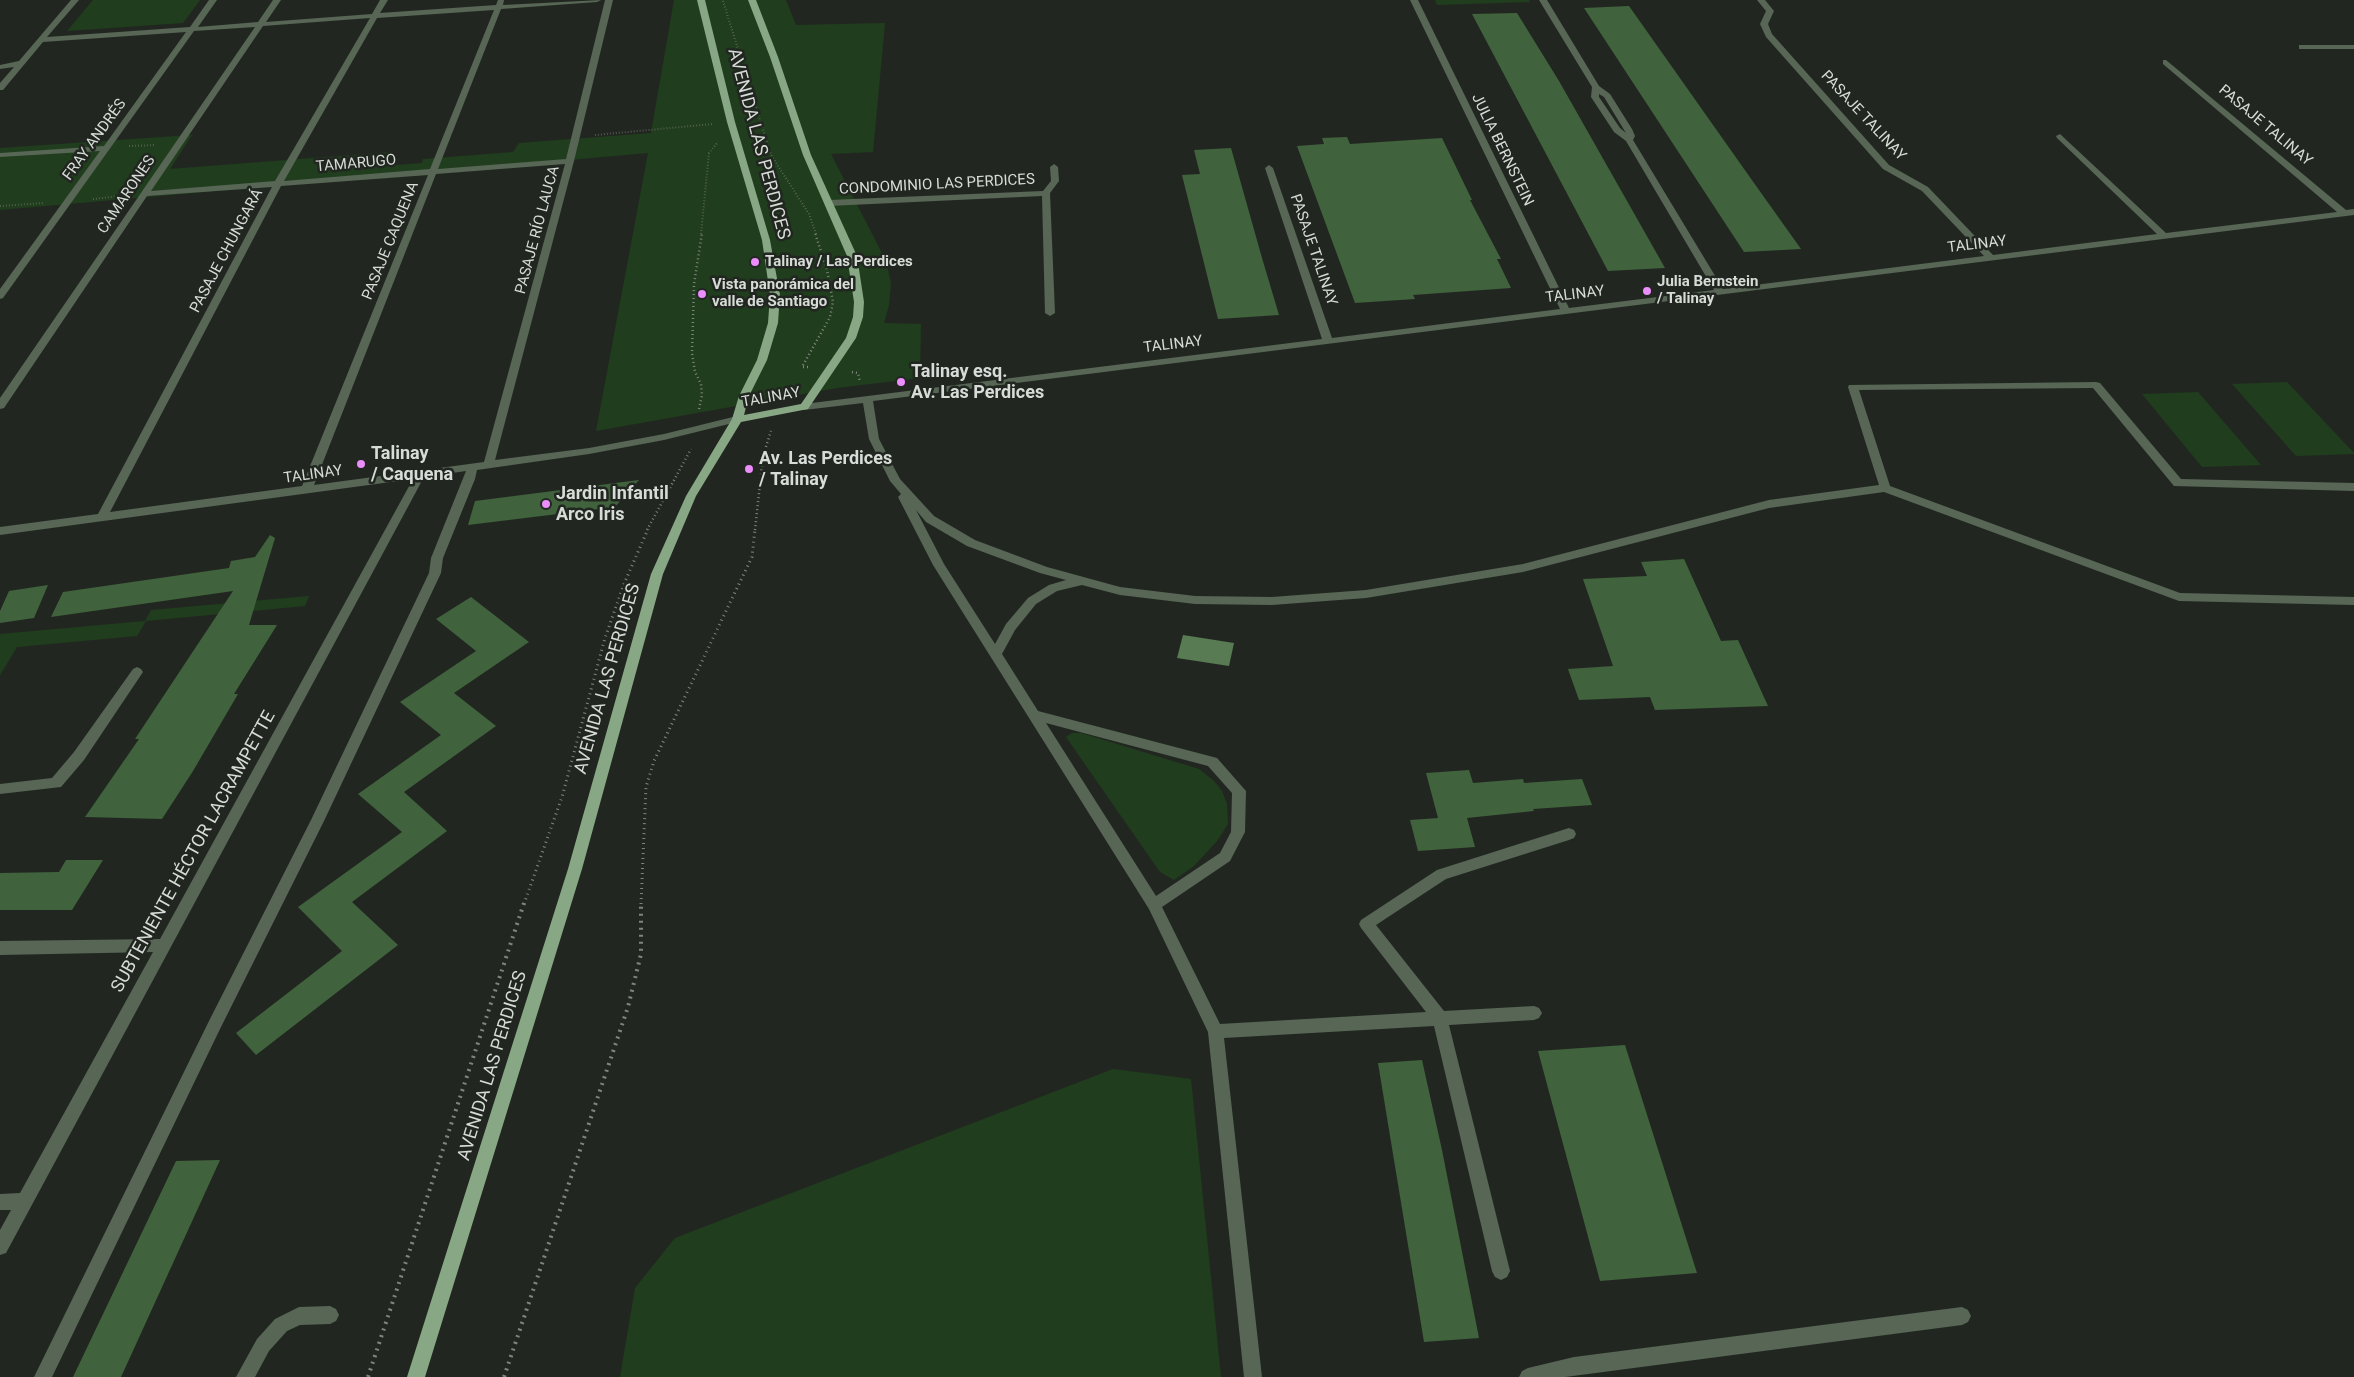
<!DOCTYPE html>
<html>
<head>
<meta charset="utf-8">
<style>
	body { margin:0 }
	canvas { display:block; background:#212720 }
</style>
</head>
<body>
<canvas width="2354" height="1377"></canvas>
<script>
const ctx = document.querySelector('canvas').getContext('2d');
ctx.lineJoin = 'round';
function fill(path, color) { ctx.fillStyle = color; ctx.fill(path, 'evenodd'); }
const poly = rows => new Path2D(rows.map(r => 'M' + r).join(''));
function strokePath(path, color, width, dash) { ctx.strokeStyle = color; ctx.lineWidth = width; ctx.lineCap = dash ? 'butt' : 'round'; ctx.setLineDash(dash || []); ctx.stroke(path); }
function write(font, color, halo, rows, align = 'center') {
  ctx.font = font + ' Roboto,sans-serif'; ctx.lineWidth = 5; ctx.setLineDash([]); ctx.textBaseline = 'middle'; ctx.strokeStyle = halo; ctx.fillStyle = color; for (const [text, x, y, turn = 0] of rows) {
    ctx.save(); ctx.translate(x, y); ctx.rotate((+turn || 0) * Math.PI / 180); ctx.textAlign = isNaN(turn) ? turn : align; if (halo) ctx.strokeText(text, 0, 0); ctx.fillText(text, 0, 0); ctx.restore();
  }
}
fill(poly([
	[93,0,200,0,183,23,67,31],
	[674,0,786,0,796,25,885,23,873,152,831,154,886,261,891,283,889,305,884,323,921,324,920,378,837,388,596,431,648,153,0,210,0,148,192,135,170,169,390,152,383,166,422,163,423,159,513,152,519,143,651,133],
	[1435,0,1529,0,1530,2,1437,5],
	[2287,382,2354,453,2354,454,2296,456,2232,384],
	[2198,392,2261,465,2202,467,2142,394],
	[309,596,305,606,146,621,137,636,17,647,0,675,0,634,145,621,151,610],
	[1072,733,1081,733,1199,769,1214,781,1222,791,1227,804,1228,824,1217,841,1194,866,1174,880,1160,872,1066,737],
	[1113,1069,1191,1079,1221,1377,620,1377,635,1288,675,1238]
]), '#203d1d');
fill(poly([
	[1183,635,1234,643,1229,666,1177,658]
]), '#587b54');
fill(poly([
	[1629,6,1754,183,1801,249,1744,252,1584,8],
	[1517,13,1559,81,1665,268,1608,271,1472,14],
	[1347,137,1350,144,1442,138,1472,200,1470,200,1501,259,1497,259,1511,288,1413,295,1415,299,1355,303,1297,146,1324,144,1322,138],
	[1231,148,1262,258,1279,315,1218,319,1182,175,1200,174,1194,150],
	[639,480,615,507,468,525,475,501],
	[270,535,275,538,249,625,277,625,234,694,238,694,193,771,162,819,85,817,139,739,135,739,233,591,51,617,63,592,229,568,231,561,255,557],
	[1684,559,1721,641,1738,640,1768,706,1655,710,1650,697,1579,700,1568,669,1613,666,1583,579,1647,576,1641,562],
	[48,585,34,618,0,623,0,611,9,591],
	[471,597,529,642,454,693,496,726,404,792,447,831,352,902,398,945,256,1055,236,1033,342,951,298,907,402,832,358,794,441,735,400,702,476,651,436,619],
	[1469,770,1473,783,1523,779,1524,783,1582,779,1592,805,1533,809,1534,811,1467,818,1475,847,1418,851,1410,820,1438,818,1426,773],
	[66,860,103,860,72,910,0,910,0,873,59,872],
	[1625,1045,1697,1273,1600,1281,1538,1051],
	[1422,1060,1442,1150,1479,1338,1424,1342,1378,1063],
	[220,1160,121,1377,73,1377,176,1161]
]), '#40623c');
strokePath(poly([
	[723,1,771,155,809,214,816,234],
	[595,135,713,124],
	[129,146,156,145],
	[93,199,119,196],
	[0,206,44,203],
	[701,234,709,153,718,142]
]), '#80847f', 2, [0.5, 2.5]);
strokePath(poly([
	[808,367,802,367,830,317,833,302,827,270,815,233],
	[852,372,858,373,860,382],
	[699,409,702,395,701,384,695,372,692,353,694,284,702,233],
	[647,530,691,449],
	[755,530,763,456,771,431]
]), '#80847f', 2.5, [1, 3]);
strokePath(poly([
	[524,904,562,797,605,638,624,584,648,529],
	[641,904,646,787,654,761,752,557,755,529]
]), '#80847f', 3, [1, 4]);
strokePath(poly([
	[368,1377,524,903],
	[504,1377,628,1007,641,954,641,903]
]), '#80847f', 4, [2, 5]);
fill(poly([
	[71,0,79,0,47,37,190,27,209,0,217,0,198,27,258,22,273,0,281,0,266,22,372,14,380,0,388,0,380,13,496,5,498,0,504,0,503,5,601,0,597,2,501,9,438,169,566,159,605,0,613,0,574,161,495,460,589,448,664,434,737,416,742,419,741,421,664,440,589,454,477,470,475,479,443,558,441,573,324,821,220,1029,52,1377,34,1377,210,1019,311,820,429,573,431,558,466,471,424,477,6,1253,0,1255,0,1230,11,1210,0,1210,0,1194,20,1193,153,952,0,955,0,941,160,939,413,479,0,535,0,527,98,514,272,187,147,196,4,408,0,409,0,398,255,27,194,31,3,298,0,299,0,289,100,151,0,157,0,153,104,146,186,32,43,42,3,90,0,90,0,83,14,67,0,69,0,65,19,61,71,0],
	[494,10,430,169,284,181,377,18,494,10],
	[370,18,275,181,151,191,263,26,370,18],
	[565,164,484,462,314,485,436,174,565,164],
	[428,175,302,486,110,512,281,186,428,175],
	[1410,0,1418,0,1569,308,1714,290,1626,141,1614,132,1591,97,1592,87,1539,0,1547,0,1599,86,1610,94,1632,129,1635,136,1633,140,1723,289,1984,256,1922,191,1883,169,1766,37,1760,24,1766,11,1757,0,1765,0,1774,11,1768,24,1772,34,1889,165,1928,187,1993,255,2157,234,2057,138,2056,136,2060,134,2166,233,2337,212,2163,64,2163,60,2166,60,2346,210,2354,209,2354,215,873,401,879,439,900,479,934,516,975,540,1047,567,1120,587,1195,596,1272,597,1366,590,1523,564,1769,500,1879,485,1848,387,1849,385,2096,382,2100,383,2181,479,2354,483,2354,491,2174,486,2093,388,1859,390,1890,486,2180,593,2354,597,2354,605,2179,601,1884,492,1769,508,1523,572,1366,598,1272,605,1195,604,1120,595,1082,585,1057,591,1036,604,1015,630,1002,654,1038,711,1217,758,1246,791,1245,832,1230,861,1162,907,1220,1024,1426,1012,1361,928,1359,924,1361,920,1437,870,1569,828,1574,830,1576,834,1574,838,1569,840,1446,879,1376,925,1444,1011,1534,1006,1539,1008,1542,1013,1539,1018,1534,1020,1449,1025,1510,1271,1507,1277,1501,1280,1495,1277,1492,1271,1434,1026,1224,1038,1262,1377,1244,1377,1208,1032,1149,909,933,565,898,497,901,494,890,481,869,439,863,403,804,410,799,407,804,404,1322,339,1265,168,1269,165,1273,168,1332,338,1560,309,1410,0],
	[1599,94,1604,97,1626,133,1620,128,1599,97,1599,94],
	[916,510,926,522,967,546,1040,573,1066,580,1049,585,1028,598,1006,624,995,644,944,564,916,510],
	[1046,723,1208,766,1232,793,1231,832,1220,853,1156,896,1046,723],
	[2299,45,2354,45,2354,49,2299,49,2299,45],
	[1054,164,1058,167,1059,181,1050,193,1055,313,1050,316,1045,313,1042,196,829,206,825,203,829,200,1043,191,1051,181,1050,167,1054,164],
	[137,667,141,669,143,672,141,675,84,760,61,787,0,794,0,784,52,778,74,752,133,669,137,667],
	[330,1306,336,1309,339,1315,336,1321,330,1324,300,1325,287,1331,269,1351,255,1377,236,1377,257,1339,275,1319,299,1307,330,1306],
	[1962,1307,1968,1310,1971,1316,1968,1322,1962,1325,1565,1377,1519,1377,1522,1371,1528,1368,1574,1357,1962,1307]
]), '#576655');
fill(poly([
	[697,0,705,0,735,122,770,240,780,295,778,323,767,360,749,396,744,415,801,404,846,338,853,317,854,302,847,256,803,155,770,57,748,0,756,0,778,57,811,155,857,256,864,302,863,317,856,338,808,409,741,422,696,496,663,574,582,869,425,1377,407,1377,568,869,651,574,686,496,732,419,739,396,757,360,768,323,770,295,762,240,727,122,697,0]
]), '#88a784');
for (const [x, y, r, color] of [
	[755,262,5,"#eb8dfb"],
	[1647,291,5,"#eb8dfb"],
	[702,294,5,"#eb8dfb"],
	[901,382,5,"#eb8dfb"],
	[361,464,5,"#eb8dfb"],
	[749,469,5,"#eb8dfb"],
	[546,504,5,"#eb8dfb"]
]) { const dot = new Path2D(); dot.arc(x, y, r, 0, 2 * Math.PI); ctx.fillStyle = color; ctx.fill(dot); strokePath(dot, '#212720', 2); }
write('15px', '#d8dcd8', '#212720', [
	["PASAJE TALINAY",1863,116,47],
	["PASAJE TALINAY",2265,126,40],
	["FRAY ANDRÉS",95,140,-54],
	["JULIA BERNSTEIN",1502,150,64],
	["TAMARUGO",356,164,-5],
	["CONDOMINIO LAS PERDICES",937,185,-3],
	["CAMARONES",127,195,-56],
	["PASAJE RÍO LAUCA",538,230,-75],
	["PASAJE CAQUENA",391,241,-68],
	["TALINAY",1977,245,-7],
	["PASAJE TALINAY",1313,250,71],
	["PASAJE CHUNGARÁ",227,251,-62],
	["TALINAY",1575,295,-7],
	["TALINAY",1173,345,-7],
	["TALINAY",771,398,-10],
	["TALINAY",313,475,-8]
]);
write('bold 15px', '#d8dcd8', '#212720', [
	["Talinay / Las Perdices",765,262],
	["Julia Bernstein",1657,282],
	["/ Talinay",1657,299],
	["Vista panorámica del",712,285],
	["valle de Santiago",712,302]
], 'left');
write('18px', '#d8dcd8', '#212720', [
	["AVENIDA LAS PERDICES",758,144,75],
	["AVENIDA LAS PERDICES",608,679,-74],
	["SUBTENIENTE HÉCTOR LACRAMPETTE",194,852,-61],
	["AVENIDA LAS PERDICES",493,1066,-73]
]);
write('bold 18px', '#d8dcd8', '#212720', [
	["Talinay esq.",911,372],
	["Av. Las Perdices",911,393],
	["Talinay",371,454],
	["/ Caquena",371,475],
	["Av. Las Perdices",759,459],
	["/ Talinay",759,480],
	["Jardin Infantil",556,494],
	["Arco Iris",556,515]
], 'left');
</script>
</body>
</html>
